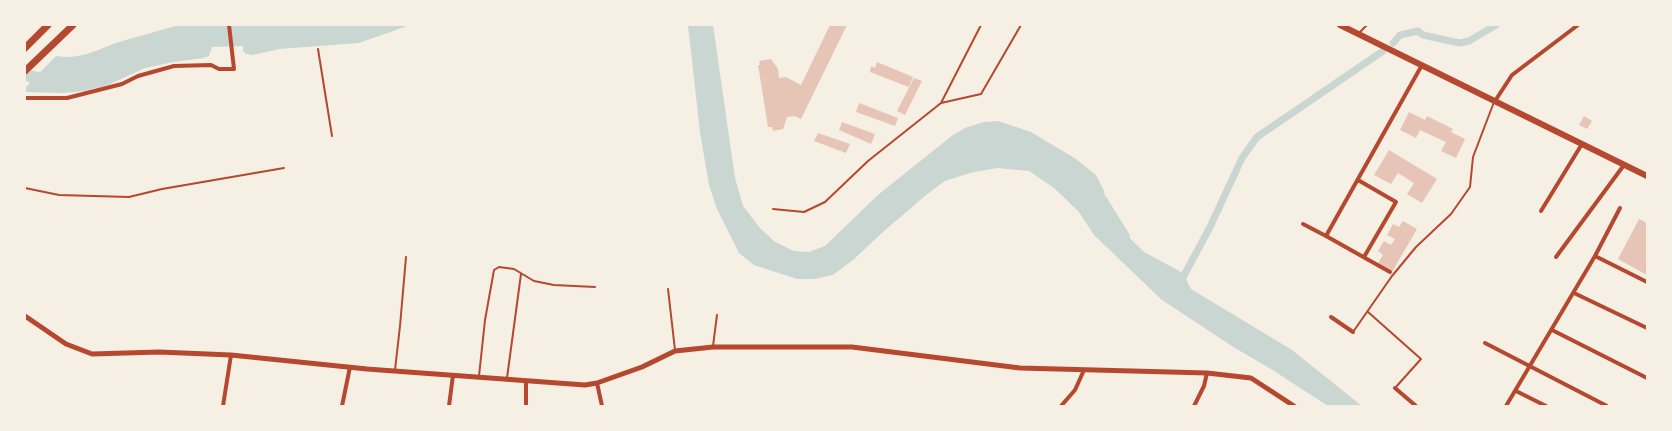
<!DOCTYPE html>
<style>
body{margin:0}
#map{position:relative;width:1672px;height:431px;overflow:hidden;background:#f6efe4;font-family:"Asap Condensed",sans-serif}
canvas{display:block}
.frame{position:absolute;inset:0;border:26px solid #f6efe4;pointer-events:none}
</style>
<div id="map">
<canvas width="1672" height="431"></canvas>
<div class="frame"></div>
</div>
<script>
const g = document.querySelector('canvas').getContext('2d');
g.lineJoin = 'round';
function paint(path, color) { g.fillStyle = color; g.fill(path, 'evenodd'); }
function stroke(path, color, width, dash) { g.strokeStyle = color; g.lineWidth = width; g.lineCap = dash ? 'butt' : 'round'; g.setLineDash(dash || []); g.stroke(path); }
paint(new Path2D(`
 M179 25H410L359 43 279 49 253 55 246 54 243 51V46L212 47 209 56 203 58 173 62 145 68 108 85 83 91 63 93 25 92V88L56 56C81 60 96 50 119 42 139 36 159 31 179 25Z
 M688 25H713L735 178 743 206 760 228 775 242 794 251 809 252 825 246 879 194 953 135 965 128 984 122 998 121 1031 132 1076 159 1096 175 1104 191 1106 203 1111 220 1144 252 1183 273 1191 289 1292 350 1362 406H1328L1271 369 1235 348 1162 300 1094 235 1079 212 1054 188 1029 171 997 168 970 173 945 181 926 195 884 231 853 260 833 275 814 279H797L754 265 739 253 717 209 709 185 700 132Z`), '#c9d6d2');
stroke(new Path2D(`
 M1393 43 1400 35 1418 31 1423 35 1459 43 1469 41 1496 25
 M1180 283 1210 227 1242 158 1257 137 1383 51`), '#c9d6d2', 7);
stroke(new Path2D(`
 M25 75 38 78H51
 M1101 200 1124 237`), '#c9d6d2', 12);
paint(new Path2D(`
 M830 25H847L801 119 795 116 787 117 783 129 773 131 772 127H768L758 65H760L759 61 771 59 778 69 779 78 786 77 801 85Z
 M877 62 913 77 909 87 870 72 871 66 875 68Z
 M914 78 922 81 905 115 897 111Z
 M859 103 898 118 895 126 856 112Z
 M1409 112 1425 120 1427 116 1453 129 1451 132 1465 139 1456 158 1441 151 1446 142 1420 130 1416 138 1400 130Z
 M1584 116 1592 121 1587 129 1579 125Z
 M842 122 875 134 871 144 839 130Z
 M818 133 850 144 846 153 814 141Z
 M1389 150 1437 179 1422 203 1407 194 1414 183 1398 173 1391 184 1374 175Z
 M1639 219 1647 223V275L1618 259Z
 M1403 221 1417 229 1392 272 1378 263 1383 255 1378 251 1384 241 1391 245 1395 239 1387 235 1393 224 1399 227Z`), '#e6c5b7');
stroke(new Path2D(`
 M1359 33 1367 25
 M318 49 332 136
 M941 103 981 25
 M25 188 59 195 129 197 162 189 284 168
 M773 209 804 212 825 202 868 161 941 103 981 94 1021 25
 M668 289 675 350
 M1368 312 1421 359 1395 388
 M1353 332 1392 276 1416 247 1451 214 1470 187 1473 157 1494 102
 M713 346 717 315
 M395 370 400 326 406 257
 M479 376 485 320 494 270 499 267 514 269 534 281 554 285 595 287
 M507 378 521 274`), '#b5482f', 2);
stroke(new Path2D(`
 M25 98H67L122 84 138 76 174 66 211 65 219 69H234L229 25
 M1495 101 1512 75 1578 25
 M1358 180 1396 202 1364 257
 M1541 211 1582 144
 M1303 224 1326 236
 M1595 256 1647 282
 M1556 257 1624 165
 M1390 272 1326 236 1422 65
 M1574 293 1647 328
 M1331 317 1353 332
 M1552 330 1647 378
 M1485 343 1607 406
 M597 383 602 406
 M1395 388 1416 406
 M1516 391 1546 406
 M223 406 231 355
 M342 406 350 367
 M449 406 453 375
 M526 406V382
 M1061 406 1075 390 1084 370
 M1194 406 1204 386 1207 373
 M1506 406 1595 256 1620 208`), '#b5482f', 4);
stroke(new Path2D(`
 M25 316 66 344 92 354 159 352 231 355 367 369 585 385 597 383 642 367 675 351 713 347H852L1020 368 1207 373 1251 378 1294 406`), '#b5482f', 5);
stroke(new Path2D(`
 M1340 25 1647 176`), '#b5482f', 6);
stroke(new Path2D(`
 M25 48 48 25
 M25 71 73 25`), '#b5482f', 7);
</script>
